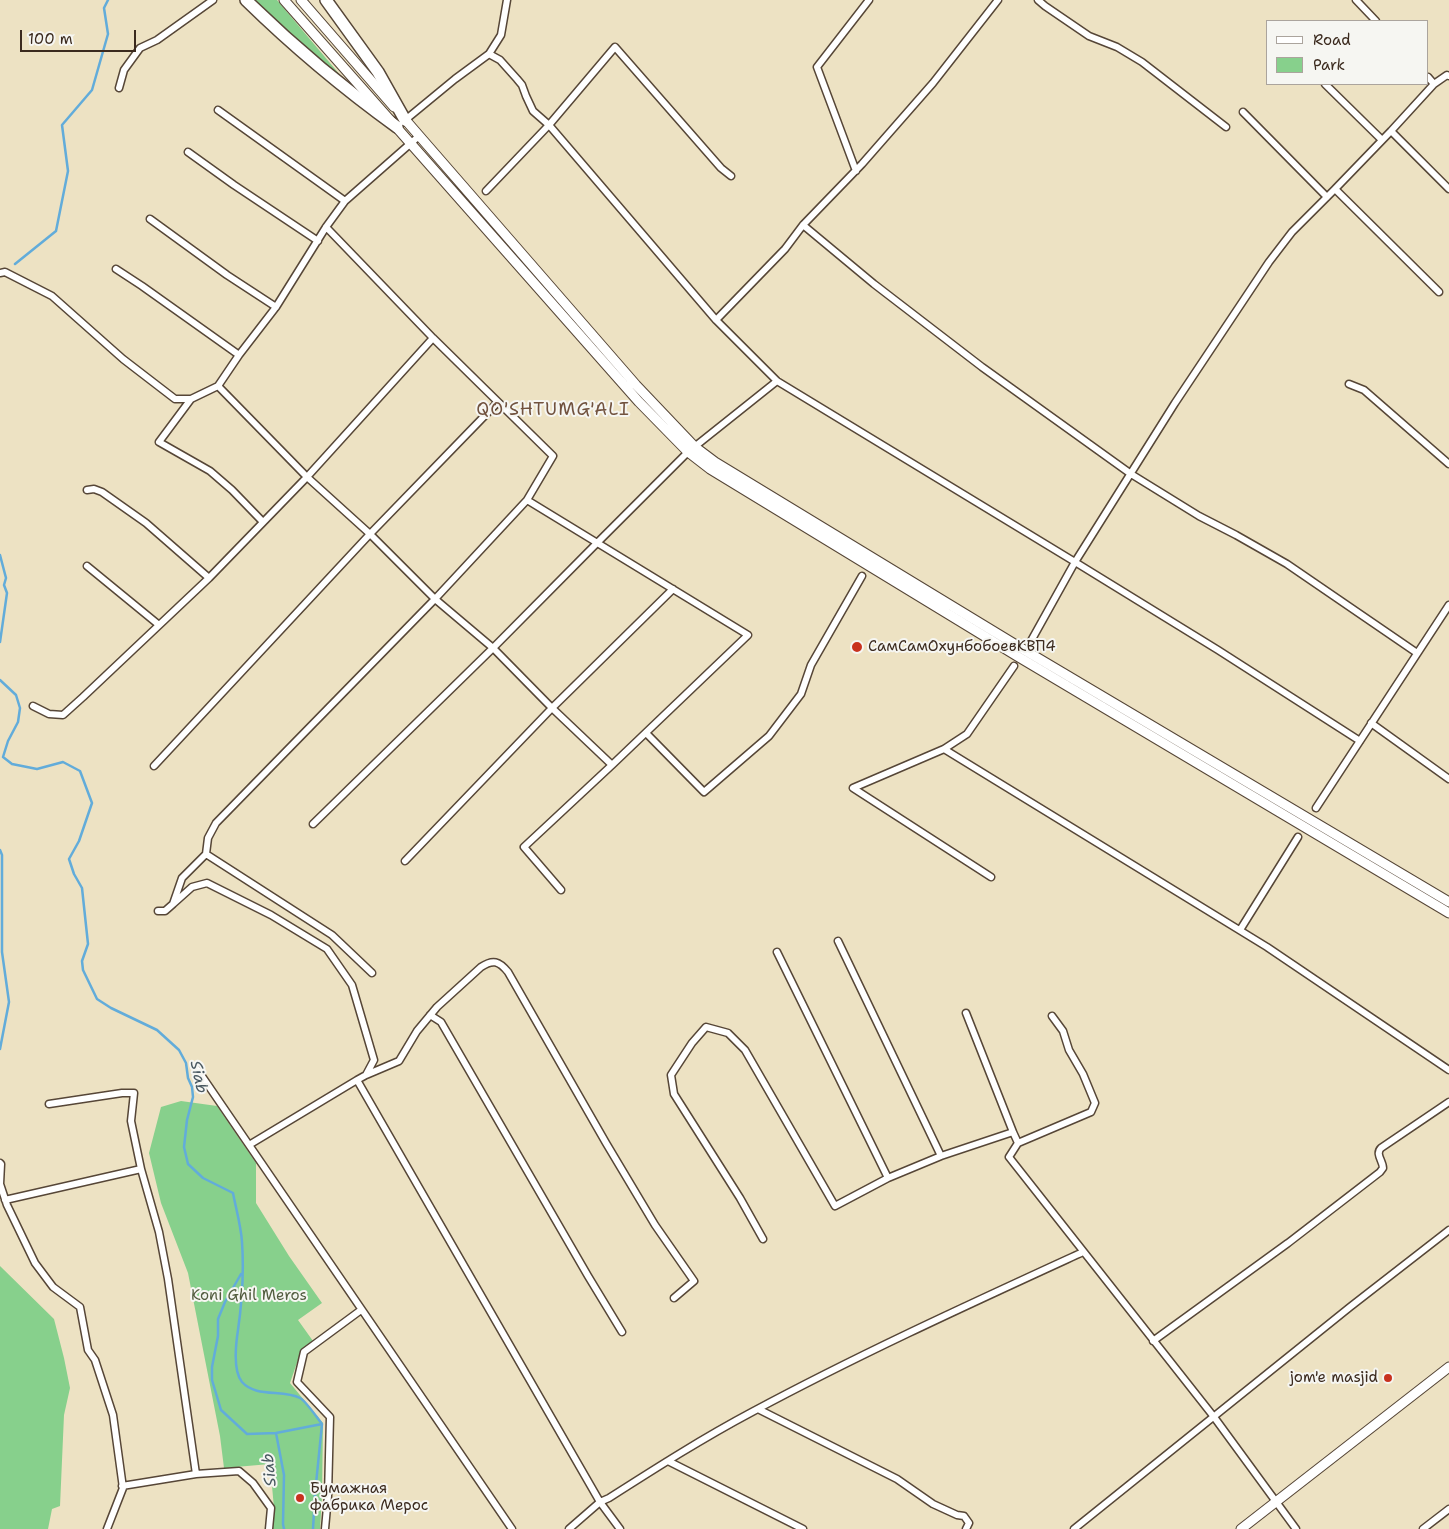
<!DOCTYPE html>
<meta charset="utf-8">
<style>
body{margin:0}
#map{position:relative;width:1449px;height:1529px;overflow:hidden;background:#ede2c3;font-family:"Shantell Sans",sans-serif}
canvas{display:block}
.legend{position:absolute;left:1266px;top:20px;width:162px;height:65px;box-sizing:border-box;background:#f6f6f2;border:1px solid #aba49d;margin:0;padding:6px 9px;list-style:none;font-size:15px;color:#3b2a1e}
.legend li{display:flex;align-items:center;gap:10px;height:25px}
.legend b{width:25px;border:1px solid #aba49d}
.scale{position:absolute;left:20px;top:30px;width:116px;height:22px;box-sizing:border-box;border:2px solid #3b2a1e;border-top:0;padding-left:6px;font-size:15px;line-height:18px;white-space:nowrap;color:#3b2a1e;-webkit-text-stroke:4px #f6f6f2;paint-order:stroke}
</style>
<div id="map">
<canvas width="1449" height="1529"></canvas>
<ul class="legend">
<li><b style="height:6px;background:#fff"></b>Road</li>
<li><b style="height:14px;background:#87d08c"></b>Park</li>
</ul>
<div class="scale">100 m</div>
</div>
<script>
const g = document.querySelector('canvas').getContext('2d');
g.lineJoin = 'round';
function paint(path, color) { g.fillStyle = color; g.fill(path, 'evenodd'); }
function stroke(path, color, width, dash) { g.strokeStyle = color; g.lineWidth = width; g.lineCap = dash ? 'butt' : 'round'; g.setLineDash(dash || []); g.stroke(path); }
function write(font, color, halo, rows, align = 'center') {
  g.font = font + ' "Shantell Sans",sans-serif'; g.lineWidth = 4; g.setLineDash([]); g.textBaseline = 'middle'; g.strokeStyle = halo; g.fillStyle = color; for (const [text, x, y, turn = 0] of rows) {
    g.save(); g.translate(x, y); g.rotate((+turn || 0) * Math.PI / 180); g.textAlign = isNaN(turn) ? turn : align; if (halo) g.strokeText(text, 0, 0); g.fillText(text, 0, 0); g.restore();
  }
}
paint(new Path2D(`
 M254 0H277L356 94Z
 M181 1101 217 1106 256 1163V1203L289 1256 322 1303 298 1320 313 1341 301 1351 290 1383 323 1423 322 1496 320 1529H272L274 1508 270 1464 224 1468 220 1436 188 1273 161 1203 149 1153 161 1107Z
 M0 1266 54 1319 64 1358 70 1388 64 1415 60 1506 52 1509 48 1529H0Z`), '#87d08c');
stroke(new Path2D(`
 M15 264 56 231 68 171 62 125 92 90 108 34 104 8 108 0
 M0 555 6 578 4 585 7 593 0 642
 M0 680 16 695 20 708 18 722 8 741 3 757 12 764 37 769 63 762 80 771 92 803 79 841 69 859 74 874 82 888 88 944 82 961 83 970 97 999 111 1008 157 1030 179 1050 186 1063 188 1078 192 1087 193 1097 187 1120 184 1147 188 1164 203 1178 233 1193C236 1209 241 1226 242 1242 244 1271 242 1302 238 1330 236 1343 233 1371 242 1382 256 1398 283 1389 300 1398 306 1401 317 1418 322 1424L276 1433 284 1475 283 1524 284 1529
 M0 850 2 855V952L9 1002 0 1049
 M241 1274 225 1302 218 1319V1336L212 1367V1380L221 1410 247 1434 276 1433
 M313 1529 315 1494 322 1424`), '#62acda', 2.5);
const street = new Path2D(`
 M1038 0 1045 6 1089 36 1117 47 1142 62 1226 127
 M1356 0 1376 21
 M1428 77 1434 84
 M1325 84 1382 140
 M119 88 124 70 140 48 157 40 213 0
 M218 110 345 201
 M1243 112 1327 197
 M404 121 455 79 489 54 501 35 507 0
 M1391 131 1449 189
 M188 152 234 185 318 241
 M856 171 817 67 869 0
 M731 176 721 168 615 47 549 125 716 320 777 381 1075 562 1218 650 1360 741
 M1335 189 1391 131 1434 84 1447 75 1449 76
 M486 191 549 125 533 111 526 96 522 85 517 79 500 60 489 54
 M150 219 227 275 276 307
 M803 225 874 284 982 367 1131 474 1199 516 1236 535 1287 564 1417 653
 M326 227 433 338 553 456 527 500
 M116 269 142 286 239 355
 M0 273 5 272 52 296 123 359 175 399H191L218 386 239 355 276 307 326 227 345 201 419 136
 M716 320 785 249 803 225 862 164 933 83 998 0
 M1349 384 1364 390 1449 464
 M218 386 307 477 370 534 435 599 493 648 552 708 612 765
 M191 399 159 442 210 471 232 490 263 522
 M87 490 94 489 102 492 146 523 209 578
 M87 566 159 625
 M1031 641 1075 562 1175 403 1269 262 1292 232 1335 189 1439 292
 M33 706 49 714 63 715 83 697 209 578 307 477 433 338
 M1371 723 1449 779
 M646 733 704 792 769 736 801 694 811 665 862 576
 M944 749 1267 947 1449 1070
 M154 766 370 534 498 402
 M1316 808 1449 605
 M313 824 493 648 597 543 688 452 777 381
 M206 854 332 935 372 973
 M405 861 552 708 673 589
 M991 877 853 788 944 749 967 734 1014 666
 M561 890 524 847 612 765 748 635 527 500 435 599 216 823 208 838 206 854 182 878 173 904 192 887 207 883 271 915 327 949 352 985 374 1060 366 1075 357 1080 600 1502 620 1529
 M158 911H165L173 904
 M1240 930 1298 837
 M838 941 941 1156 888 1178
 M430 1015 441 1022 588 1276 622 1332
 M197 1069 512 1529
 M366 1075 399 1061 417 1031 437 1007 481 967C493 959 499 961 508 972L606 1143 655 1225 694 1281 674 1298
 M49 1104 122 1093H134L131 1121 141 1169
 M1013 1132 1018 1143 1091 1112 1095 1103 1083 1074 1069 1050 1063 1031 1052 1016
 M1018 1143 1009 1157 1214 1417 1296 1529
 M249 1145 357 1080
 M941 1156 1013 1132 966 1013
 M0 1163 1 1164 0 1184 7 1205 35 1263 53 1287 80 1307 88 1350 95 1360 113 1415 123 1488 107 1529
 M5 1200 141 1169 159 1232 168 1279 196 1474
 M763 1239 740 1198 674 1094 671 1075 692 1043 706 1027 728 1033 745 1050 835 1206 888 1178 777 952
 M1153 1341 1288 1243 1380 1172 1383 1168C1383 1161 1375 1154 1381 1148L1449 1102
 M758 1409 897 1479 933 1504 957 1515 964 1516 969 1523 966 1529
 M668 1461 803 1529
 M122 1486 196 1474 239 1471 253 1483 271 1508 269 1529
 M325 1529 328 1496 330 1417 297 1382 304 1352 361 1310
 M569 1529 600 1502 609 1498C656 1468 703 1438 752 1412 860 1354 972 1303 1083 1252
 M1074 1529 1350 1307 1449 1230
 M1423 1529 1449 1509`);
const secondary = new Path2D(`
 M284 0 639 402 688 452 710 469 1017 656 1449 913
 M301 0 394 107
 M402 116 636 385 695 447 715 462 1026 651 1449 902
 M1241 1529 1449 1367`);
const highway = new Path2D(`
 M246 0C293 46 343 88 397 127
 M326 0 378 72 405 120`);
stroke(street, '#564637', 9);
stroke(secondary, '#564637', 11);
stroke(highway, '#564637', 14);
stroke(street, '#fff', 6);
stroke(secondary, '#fff', 9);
stroke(highway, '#fff', 11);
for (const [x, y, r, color] of [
 [857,647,6,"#c8321e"],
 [1388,1378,5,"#c8321e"],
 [300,1498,5,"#c8321e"]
]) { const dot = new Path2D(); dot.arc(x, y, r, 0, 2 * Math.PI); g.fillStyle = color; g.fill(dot); stroke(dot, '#f6f6f2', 2); }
write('15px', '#3b2a1e', '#f6f6f2', [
 ["СамСамОхунбобоевКВП4",868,647],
 ["jom'e masjid",1378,1378,"right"],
 ["Бумажная",310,1489],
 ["фабрика Мерос",310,1506]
], 'left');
write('15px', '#525c3f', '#f6f6f2', [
 ["Koni Ghil Meros",249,1296]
]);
write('italic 16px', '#495860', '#f6f6f2', [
 ["Siab",198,1077,78],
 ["Siab",270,1470,-96]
]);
g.letterSpacing = '1px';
write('18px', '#71523e', '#f6f6f2', [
 ["QO'SHTUMG'ALI",553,410]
]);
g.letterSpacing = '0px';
</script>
